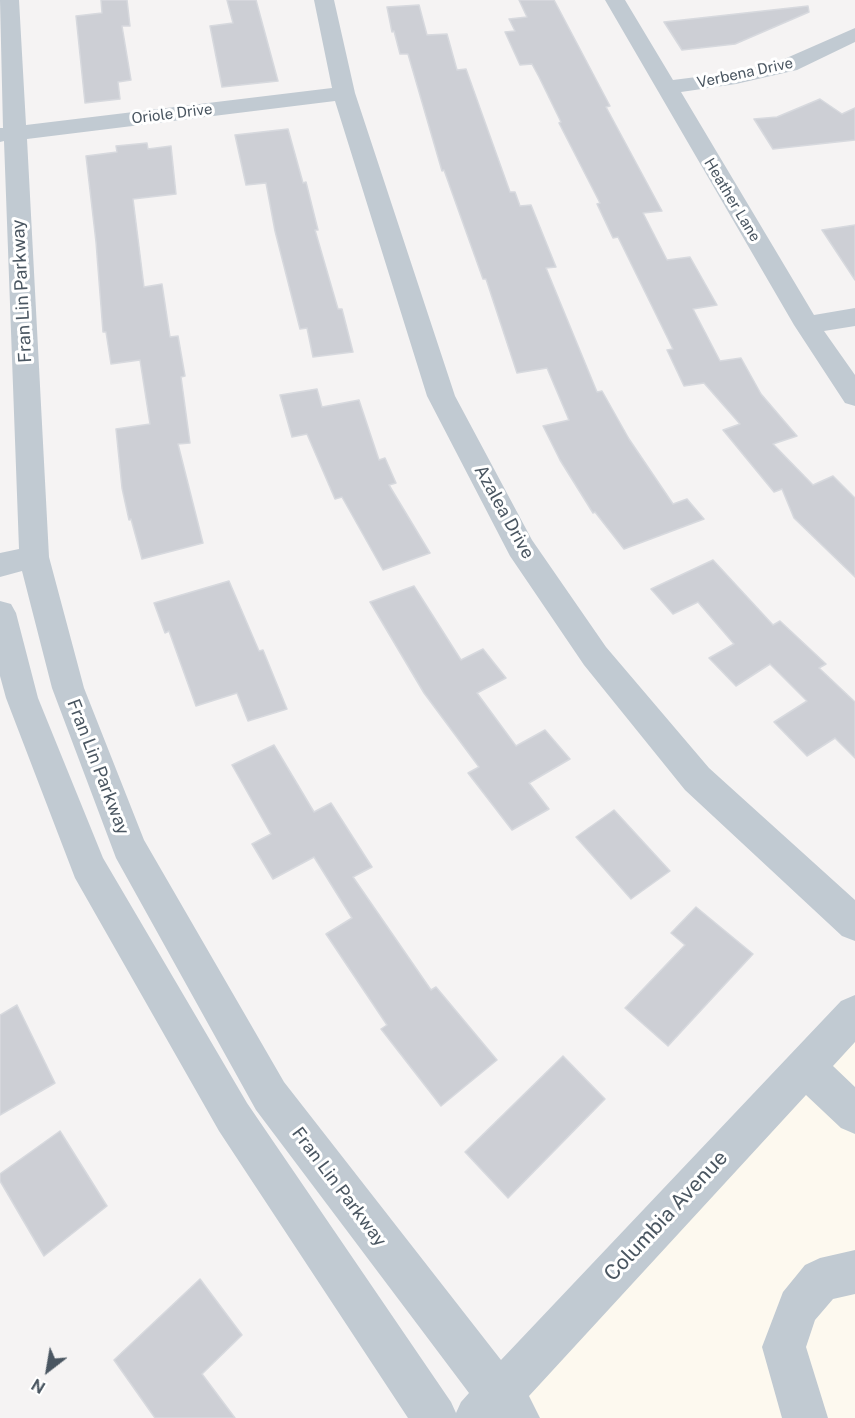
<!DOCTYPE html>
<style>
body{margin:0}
#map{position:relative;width:855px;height:1418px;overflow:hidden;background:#f5f3f3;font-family:"Public Sans",sans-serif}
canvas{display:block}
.north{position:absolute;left:18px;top:1340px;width:60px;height:60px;-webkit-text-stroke:4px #fff;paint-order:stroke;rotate:211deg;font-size:16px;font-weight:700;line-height:24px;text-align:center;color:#4a5661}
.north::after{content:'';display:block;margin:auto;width:21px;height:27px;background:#4a5661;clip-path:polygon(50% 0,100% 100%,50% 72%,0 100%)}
</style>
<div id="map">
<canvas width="855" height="1418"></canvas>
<div class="north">N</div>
</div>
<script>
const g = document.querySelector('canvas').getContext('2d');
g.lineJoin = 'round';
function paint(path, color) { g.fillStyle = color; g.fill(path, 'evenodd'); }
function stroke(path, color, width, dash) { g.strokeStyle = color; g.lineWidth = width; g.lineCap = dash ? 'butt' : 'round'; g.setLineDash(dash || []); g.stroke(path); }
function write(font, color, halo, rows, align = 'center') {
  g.font = font + ' "Public Sans",sans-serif'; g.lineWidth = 6; g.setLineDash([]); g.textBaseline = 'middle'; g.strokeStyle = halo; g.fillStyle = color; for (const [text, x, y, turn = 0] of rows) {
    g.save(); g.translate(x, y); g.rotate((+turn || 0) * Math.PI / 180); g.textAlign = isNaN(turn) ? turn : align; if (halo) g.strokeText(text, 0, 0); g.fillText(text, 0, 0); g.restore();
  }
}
paint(new Path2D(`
 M855 1015V1418H476Z`), '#fdf9ef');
const building = new Path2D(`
 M101 0H127L130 26H122L131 80 118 82 120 99 85 103 76 16 102 13Z
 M227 0H256L278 81 222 87 210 26 233 23Z
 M519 0H554L610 106 606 107 662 211 643 213 667 260 690 257 717 305 693 309 720 361 741 358 761 394 797 436 773 444 813 485 833 476 855 498V577L794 518 782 489 774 492 723 430 740 424 704 383 684 386 667 350 673 349 618 237 613 238 597 204 600 203 559 123 561 122 539 77 532 64 520 65 505 32 515 31 509 19 527 17Z
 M419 5 427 35 447 34 457 70 466 69 510 192H515L520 206 531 205 556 267 546 268 597 392 602 391 629 439 673 504 687 499 704 519 624 549 595 512 593 513 560 460 543 426 569 420 547 368 517 373 486 279H483L444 170 442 171 408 54H400L394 31 392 32 387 7Z
 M808 6 809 12 735 44 682 50 664 22Z
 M820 99 842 114 855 108V140L773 149 754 119 777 117Z
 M288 129 303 183 306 182 318 230H315L338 309H342L353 352 313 357 307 328 300 329 275 231 266 183 246 185 235 135Z
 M147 143 148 149 171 146 176 194 133 199 144 287 162 284 170 337 178 336 185 376 181 377 190 443 178 444 203 543 142 559 131 519 129 520 122 488 116 429 150 424 140 360 111 364 106 332H103L96 242 86 156 117 152 116 146Z
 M855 225V280L822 230Z
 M317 389 322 407 359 400 379 460 385 458 396 483 389 485 430 553 383 570 342 497 335 499 307 434 292 437 280 395Z
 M713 560 773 625 780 621 826 664 819 668 855 702V758L835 738 807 756 774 722 807 701 770 664 736 686 709 658 734 644 698 602 673 614 651 589Z
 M229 581 259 651 263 650 287 709 248 721 237 693 196 706 169 631 165 633 154 603Z
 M414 586 461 660 483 649 506 678 477 693 516 746 545 730 570 759 529 783 549 809 512 830 468 773 479 767 424 693 370 602Z
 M274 745 314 812 331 803 372 867 353 877 431 990 436 987 497 1060 441 1106 381 1029 387 1025 326 934 352 918 314 857 273 879 252 844 271 834 232 765Z
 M614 810 670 871 631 899 576 837Z
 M696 907 753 954 668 1046 625 1008 685 945 671 933Z
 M17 1005 55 1083 0 1115V1015Z
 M563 1056 605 1099 508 1198 465 1152Z
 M60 1131 107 1206 44 1256 0 1181V1174Z
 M200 1279 242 1335 202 1374 235 1418H155L114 1360Z`);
paint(building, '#cdcfd5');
stroke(building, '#d7d9de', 1.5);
paint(new Path2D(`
 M0 0H19L26 125 332 88 314 0H334L355 93 455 396 532 540 606 647 709 768 855 900V941L842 936 685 790 584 665 510 556 427 396 335 101 27 139 49 557 84 688 144 840 284 1082 501 1360 841 1001 855 995V1042L833 1066 855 1087V1134L841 1128 806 1095 529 1396 540 1418H408L219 1131 75 878 6 698 0 676V601L11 604 16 613 38 698 103 858 247 1103 451 1402 456 1413 461 1402 469 1393 256 1110 116 858 52 688 22 571 0 577V553L19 549 4 141 0 142V128H3Z
 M605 0H625L673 80 736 72 782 60 855 28V42L797 70 736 84 681 92 814 315 855 308V326L824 331 855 375V406L845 403 794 325Z
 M855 1250V1294L833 1299 815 1320 806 1347 828 1418H782L762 1347 783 1292 805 1265 820 1258Z`), '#c1cad2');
write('15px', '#4a5661', '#fff', [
 ["Verbena Drive",745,73,-12],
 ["Oriole Drive",172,114,-7],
 ["Heather Lane",732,200,59]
]);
write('18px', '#4a5661', '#fff', [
 ["Fran Lin Parkway",22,291,-93],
 ["Azalea Drive",504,512,61],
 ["Fran Lin Parkway",98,767,69],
 ["Fran Lin Parkway",339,1187,53]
]);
write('21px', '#4a5661', '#fff', [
 ["Columbia Avenue",666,1216,-47]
]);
</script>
